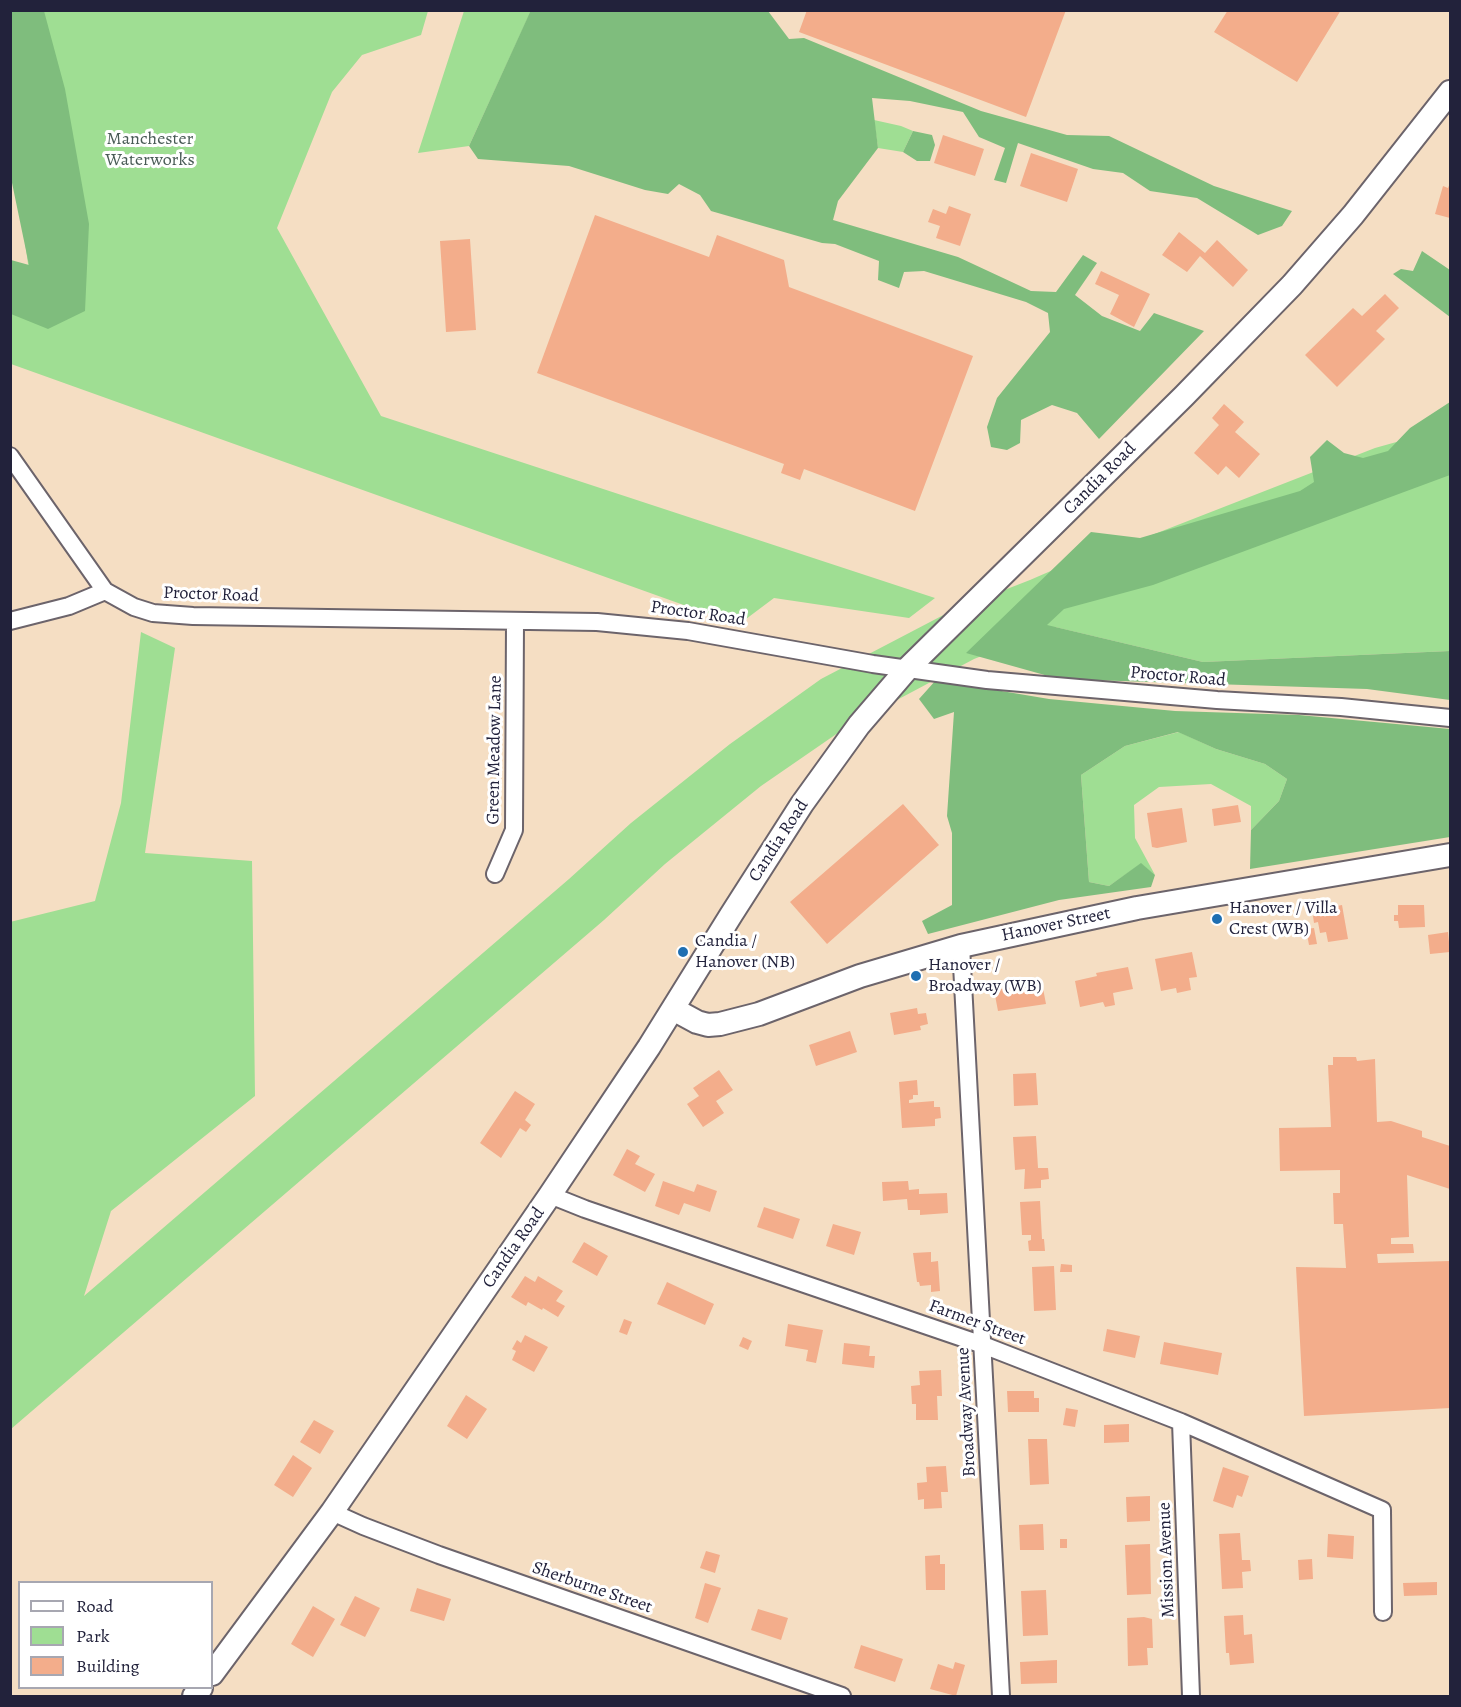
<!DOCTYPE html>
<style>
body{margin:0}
#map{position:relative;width:1461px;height:1707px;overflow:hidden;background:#f5dec3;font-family:Alegreya,serif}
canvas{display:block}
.frame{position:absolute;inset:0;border:12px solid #22223b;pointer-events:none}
.legend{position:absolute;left:18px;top:1581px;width:195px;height:108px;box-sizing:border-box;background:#fff;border:2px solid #a7a7b1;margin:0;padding:8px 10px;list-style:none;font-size:18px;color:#22223b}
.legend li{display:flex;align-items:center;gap:12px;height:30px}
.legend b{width:30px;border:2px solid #a7a7b1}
</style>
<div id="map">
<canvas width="1461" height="1707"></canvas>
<div class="frame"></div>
<ul class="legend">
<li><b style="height:8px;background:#fff"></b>Road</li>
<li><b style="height:16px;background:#9fde93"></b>Park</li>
<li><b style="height:16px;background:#f3ad8b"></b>Building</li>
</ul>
</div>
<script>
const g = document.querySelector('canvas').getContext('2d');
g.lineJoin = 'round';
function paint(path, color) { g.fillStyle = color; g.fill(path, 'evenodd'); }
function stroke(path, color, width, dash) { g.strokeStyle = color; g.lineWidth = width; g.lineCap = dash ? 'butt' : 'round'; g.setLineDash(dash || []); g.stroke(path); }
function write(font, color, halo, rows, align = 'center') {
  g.font = font + ' Alegreya,serif'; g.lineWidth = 6; g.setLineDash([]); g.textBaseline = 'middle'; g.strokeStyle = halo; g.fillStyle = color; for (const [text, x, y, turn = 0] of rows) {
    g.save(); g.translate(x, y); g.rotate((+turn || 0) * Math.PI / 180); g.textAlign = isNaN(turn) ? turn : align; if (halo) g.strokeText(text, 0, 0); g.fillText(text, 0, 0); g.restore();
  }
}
paint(new Path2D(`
 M11 11H428L421 35 362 55 332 92 277 228 381 416 935 598 909 618 774 598 746 619 706 613 11 364 10 285 32 292 22 221Z
 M464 11H531L469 146 418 153Z
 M874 120 901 126 913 131 903 152 878 148Z
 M1450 427V651L1203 662 1055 627 974 659 848 726 761 786 665 864 604 920 11 1429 10 922 95 901 121 803 141 632 175 648 145 853 252 861 255 1096 111 1211 84 1296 569 879 631 823 730 744 821 679 953 610 1030 580 1115 543 1134 542 1375 448Z
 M1179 732 1216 749 1265 764 1287 779 1279 801 1251 830V806L1211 784 1159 787 1134 805 1135 838 1155 875 1141 864 1109 886 1089 882 1081 775 1125 746Z`), '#9fde93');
paint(new Path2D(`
 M11 10 44 11 65 89 89 224 85 311 48 329 11 314V260L29 265 11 178Z
 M531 10 768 11 789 39 804 38 981 111 1067 135 1109 136 1214 186 1292 211 1282 226 1258 235 1197 198 1150 191 1123 173 1093 169 1018 143 1006 183 994 180 1005 148 979 137 963 112 910 101 872 98 878 148 838 201 833 220 958 257 1031 291 1056 292 1083 255 1097 263 1075 295 1102 316 1140 331 1154 313 1204 331 1099 439 1077 413 1052 405 1021 420 1020 443 1007 450 991 447 987 427 997 398 1050 332 1048 313 1026 302 924 271 904 272 899 288 878 280 879 261 835 244 822 243 711 211 700 195 679 184 668 194 645 190 569 166 478 159 469 146Z
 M913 131 932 135 935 145 930 161H917L903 152Z
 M1422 251 1450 270V317L1393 274 1401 269 1413 271Z
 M1450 402V475L1153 585 1064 609 1047 625 1203 662 1450 651V700L1367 689 1059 679 966 653 1091 532 1140 538 1300 491 1314 482 1310 457 1327 440 1344 453 1363 458 1388 451 1410 428Z
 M936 680 1049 699 1175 711 1299 715 1450 729V837L1250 869 1251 830 1279 801 1287 779 1265 764 1216 749 1178 732 1125 746 1081 775 1089 882 1109 886 1141 863 1155 875 1151 887 1059 900 928 934 922 921 952 905V833L947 816 954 712 934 719 919 699Z`), '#7fbd7d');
paint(new Path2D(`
 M807 10H1066L1026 117 799 32Z
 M1228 10H1341L1297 82 1214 32Z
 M943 135 984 149 975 176 934 163Z
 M1031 153 1078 169 1067 202 1020 186Z
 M1450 183V218L1435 214 1443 186 1448 188Z
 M949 206 971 214 960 246 936 238 940 226 928 222 933 209 946 214Z
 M595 215 709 257 717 235 784 260 789 287 973 356 915 511 804 469 800 480 781 473 784 464 537 373Z
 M1179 232 1205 253 1217 240 1248 270 1233 287 1200 256 1187 272 1162 255Z
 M470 239 476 330 446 332 440 241Z
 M1101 271 1150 294 1134 327 1110 314 1119 295 1095 284Z
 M1385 294 1399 308 1376 331 1385 339 1337 387 1305 355 1353 308 1362 316Z
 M1224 404 1244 422 1235 432 1260 454 1239 478 1226 466 1218 475 1194 453 1219 425 1212 418Z
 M903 804 939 845 827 944 790 902Z
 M1238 805 1241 822 1214 826 1212 809Z
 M1182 808 1187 842 1157 848 1152 847 1147 813Z
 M1342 905 1348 939 1328 942 1326 932 1320 933 1318 922 1314 923 1313 916 1317 915 1316 910Z
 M1398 905H1424L1425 927 1399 928 1398 921H1394V915H1398Z
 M1314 928 1317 944 1309 945 1306 929Z
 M1448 932 1450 952 1430 954 1428 935Z
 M1192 952 1197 977 1189 978 1191 990 1177 993 1176 988 1161 991 1155 959Z
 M1128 967 1133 989 1113 993 1115 1005 1105 1007 1103 1002 1080 1007 1075 981 1097 976 1096 973Z
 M1042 983 1046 1004 998 1011 994 990Z
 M917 1008 918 1014 926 1013 928 1024 920 1026 921 1030 894 1035 890 1013Z
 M850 1031 857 1052 816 1066 809 1045Z
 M1333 1057H1356L1357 1061 1375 1059 1377 1122 1391 1121 1422 1131V1137L1450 1146V1189L1407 1175 1409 1237 1391 1238V1244H1413L1414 1253 1377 1254 1378 1263 1450 1261V1408L1304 1416 1296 1267 1346 1268 1343 1224H1334L1333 1193H1340V1170L1280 1171 1279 1128 1331 1127 1328 1065H1333Z
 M719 1070 733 1090 716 1101 724 1113 703 1127 687 1104 699 1096 693 1088Z
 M1036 1073 1038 1105 1014 1106 1013 1074Z
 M917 1080 918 1095H913V1099L909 1100V1103L934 1101V1107H940L941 1118 935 1119V1126L902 1128 899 1082Z
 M515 1091 535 1104 525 1120 531 1125 526 1132 520 1128 501 1158 480 1143Z
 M1036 1136 1038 1168H1048L1049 1179 1041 1180V1188L1024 1189 1025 1169 1015 1170 1013 1137Z
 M627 1149 640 1156 635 1164 655 1174 645 1192 613 1175Z
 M663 1181 694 1192 697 1184 717 1191 710 1212 684 1203 679 1215 655 1206Z
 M908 1181 909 1190 919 1189V1194L947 1193 948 1213 920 1215V1210H908L907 1199 883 1201 882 1182Z
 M1040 1201 1042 1239H1044L1045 1251H1029L1028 1241 1031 1240V1235H1022L1020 1202Z
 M764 1207 800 1219 793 1239 757 1227Z
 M833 1224 861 1232 854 1255 826 1246Z
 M584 1242 608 1256 597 1276 572 1262Z
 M931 1252V1262L938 1261 940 1291 931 1292V1285L920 1286 919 1282H917L913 1253Z
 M1061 1264 1072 1265V1272H1060Z
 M1054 1266 1056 1310 1034 1311 1032 1267Z
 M525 1276 535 1282 538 1276 563 1291 556 1301 565 1306 558 1317 543 1308 542 1310 528 1302 526 1306 511 1297Z
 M667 1282 714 1304 705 1325 657 1304Z
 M624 1319 632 1322 627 1335 619 1332Z
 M788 1324 823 1330 816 1363 806 1361 808 1350 785 1346Z
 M1107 1329 1140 1336 1135 1358 1103 1351Z
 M525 1335 548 1347 534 1372 512 1360 516 1351 512 1349 517 1340 521 1343Z
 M743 1337 752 1341 748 1350 739 1346Z
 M1164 1342 1222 1353 1218 1375 1160 1364Z
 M844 1343 870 1346 869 1356H875L874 1368 842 1364Z
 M941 1370 942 1396H937L938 1420H916V1404H912L911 1386 920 1385 919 1371Z
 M1007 1391H1034V1398H1039V1412H1008Z
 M466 1395 487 1409 467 1439 447 1426Z
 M1066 1408 1078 1410 1075 1427 1063 1425Z
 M314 1420 334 1431 320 1454 300 1442Z
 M1129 1424V1442L1104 1443V1425Z
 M1028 1439H1047L1049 1484 1030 1485Z
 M293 1455 312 1468 293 1497 274 1485Z
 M946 1466 948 1492H941L942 1508 924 1509V1499L918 1500 917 1483 927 1482 926 1467Z
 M1223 1467 1249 1476 1242 1497 1237 1495 1233 1508 1213 1501Z
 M1150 1496V1521L1127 1522 1126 1497Z
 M1043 1524 1044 1550H1020L1019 1525Z
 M1240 1533 1242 1560H1250L1251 1571 1242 1572 1243 1588 1222 1589 1219 1534Z
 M1328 1534 1354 1536 1353 1559 1327 1557Z
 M1060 1539H1067V1548H1060Z
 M1150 1544 1151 1594 1127 1595 1125 1545Z
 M706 1551 720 1555 715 1573 700 1568Z
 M940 1555V1564H945V1590H926L925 1556Z
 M1312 1559 1313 1579 1299 1580 1298 1560Z
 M1437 1582V1595L1404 1596 1403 1583Z
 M705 1583 721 1588 708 1623 695 1618Z
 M417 1588 451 1599 444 1621 410 1611Z
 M1046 1590 1048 1635 1023 1636 1021 1591Z
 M355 1596 380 1608 365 1637 340 1625Z
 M313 1606 335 1619 313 1657 291 1644Z
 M758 1609 788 1618 781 1640 751 1630Z
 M1243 1615 1244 1635 1252 1634 1254 1663 1230 1665 1229 1653H1226L1224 1616Z
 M1144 1617 1152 1619 1153 1648H1147L1148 1665 1128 1666 1127 1618Z
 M861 1645 903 1659 895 1682 854 1668Z
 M1057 1660V1683L1021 1684 1020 1662Z
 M955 1662 965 1665 956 1696 930 1689 938 1664 953 1669Z`), '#f3ad8b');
const minor = new Path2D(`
 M10 456 105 591 134 607 153 613 193 616 597 622 688 631 873 664 987 680 1217 700 1341 707 1450 718
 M10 621 69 606 105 591
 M495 874 514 830 515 622
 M961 946 1001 1696
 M550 1195 585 1209 983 1345 1181 1422 1382 1510 1383 1612
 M1181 1422 1191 1696
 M332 1512 363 1526 439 1555 842 1696`);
const secondary = new Path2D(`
 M673 1009 697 1022 708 1025 720 1024 759 1014 860 976 961 946 1137 908 1450 855
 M212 1674 332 1512 550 1195 649 1047 731 915 802 804 859 725 908 668 1184 396 1292 285 1353 215 1450 92
 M194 1696 201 1688`);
stroke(minor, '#6c646b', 20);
stroke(secondary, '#6c646b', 26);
stroke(minor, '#fff', 16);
stroke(secondary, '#fff', 22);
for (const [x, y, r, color] of [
 [1217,919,6,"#1f6fb2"],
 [683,952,6,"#1f6fb2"],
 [916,976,6,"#1f6fb2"]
]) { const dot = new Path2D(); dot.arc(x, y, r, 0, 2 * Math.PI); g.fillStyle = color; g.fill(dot); stroke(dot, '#fff', 2); }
write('18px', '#485a55', '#fff', [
 ["Manchester",150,140],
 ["Waterworks",150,161]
]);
write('18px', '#22223b', '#fff', [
 ["Candia Road",1100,479,-45],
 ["Proctor Road",211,595,2],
 ["Proctor Road",698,614,8],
 ["Proctor Road",1178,677,5],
 ["Green Meadow Lane",495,750,-89],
 ["Candia Road",779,841,-57],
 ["Hanover Street",1056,925,-12],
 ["Candia Road",514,1248,-55],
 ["Farmer Street",977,1323,20],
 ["Broadway Avenue",967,1412,-93],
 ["Mission Avenue",1167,1560,-92],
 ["Sherburne Street",592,1588,19]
]);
write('18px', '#22223b', '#fff', [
 ["Hanover / Villa",1229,909],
 ["Crest (WB)",1229,930],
 ["Candia /",695,942],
 ["Hanover (NB)",695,963],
 ["Hanover /",928,966],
 ["Broadway (WB)",928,987]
], 'left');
</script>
